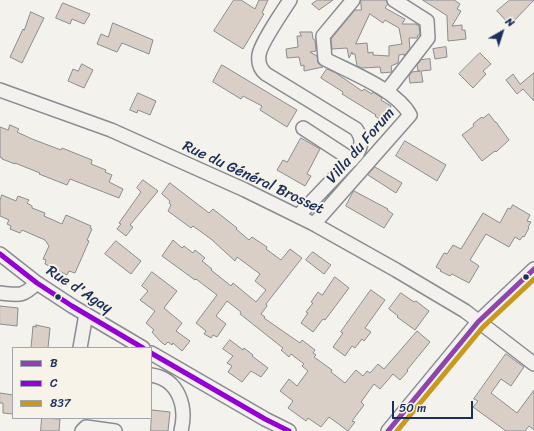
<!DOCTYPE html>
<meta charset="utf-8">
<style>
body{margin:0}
#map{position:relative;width:534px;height:431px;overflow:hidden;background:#f4f2ec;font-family:Sriracha,sans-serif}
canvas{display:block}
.legend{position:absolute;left:12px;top:347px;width:140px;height:72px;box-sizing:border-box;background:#f7f3e8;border:1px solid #9fa5b1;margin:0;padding:5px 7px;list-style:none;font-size:12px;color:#1b2f5e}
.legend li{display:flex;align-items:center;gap:8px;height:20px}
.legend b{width:20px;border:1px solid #9fa5b1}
.north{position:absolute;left:482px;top:12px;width:40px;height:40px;-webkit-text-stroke:3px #f7f3e8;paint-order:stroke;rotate:39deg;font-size:11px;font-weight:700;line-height:16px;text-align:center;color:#1b2f5e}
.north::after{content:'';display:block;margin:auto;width:14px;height:18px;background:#1b2f5e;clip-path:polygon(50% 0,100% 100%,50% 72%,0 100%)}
.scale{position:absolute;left:392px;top:401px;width:81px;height:18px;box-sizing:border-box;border:2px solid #1b2f5e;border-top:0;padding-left:5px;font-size:12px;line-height:14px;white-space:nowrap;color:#1b2f5e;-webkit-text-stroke:3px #f7f3e8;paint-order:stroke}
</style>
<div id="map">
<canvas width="534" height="431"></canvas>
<ul class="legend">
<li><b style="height:5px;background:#8e44ad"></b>B</li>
<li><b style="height:5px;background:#9400d3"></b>C</li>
<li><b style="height:5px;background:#c8991c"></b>837</li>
</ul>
<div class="north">N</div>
<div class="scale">50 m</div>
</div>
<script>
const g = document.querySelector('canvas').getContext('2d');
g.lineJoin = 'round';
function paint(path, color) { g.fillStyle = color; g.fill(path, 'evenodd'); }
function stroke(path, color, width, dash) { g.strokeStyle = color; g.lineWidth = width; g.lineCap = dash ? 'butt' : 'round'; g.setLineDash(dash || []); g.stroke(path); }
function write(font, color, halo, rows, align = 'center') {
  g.font = font + ' Sriracha,sans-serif'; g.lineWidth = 4; g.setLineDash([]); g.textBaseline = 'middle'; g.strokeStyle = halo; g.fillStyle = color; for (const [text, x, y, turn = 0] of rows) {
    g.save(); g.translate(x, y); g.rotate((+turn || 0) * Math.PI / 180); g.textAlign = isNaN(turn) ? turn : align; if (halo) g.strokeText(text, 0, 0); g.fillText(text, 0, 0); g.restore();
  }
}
const building = new Path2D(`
 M234 0H241L255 9 259 0H268L262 13 264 14 243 49 214 31Z
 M318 0H333L319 10 312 4Z
 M361 0H386L388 4 385 8 405 19 402 24H416L419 26 420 35H418L417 38H409L410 49 404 56V54L399 55 398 63 391 66 392 72 381 73 380 67 362 68 357 66 355 54H352V52L349 58 347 48 332 49 331 39 355 10H361ZM370 14 383 23 385 20 399 28 402 44 389 46V56L373 55V52L368 53 367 43 356 44Z
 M423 0H454L460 4 457 9 461 11 452 26 462 25V30H465L466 39 448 41 447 16Z
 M510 0H534L510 25 497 11Z
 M63 3 90 14 84 24 72 19 70 24 56 18Z
 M31 12 44 18 22 63 10 57 23 29 24 30Z
 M113 23 153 40 149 54 122 43 117 52 97 44 101 34 108 37Z
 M300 32H312L313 39 315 40 316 51 310 52 317 56 318 63 323 67 304 71V65L301 66 299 57 287 58 286 49 298 47 297 36H301Z
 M446 47 447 57 435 59 433 49Z
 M480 53 491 64 483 71 486 74 473 88 459 74Z
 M430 59 431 70 421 71 423 82 410 83 409 76 412 72 420 71H418L417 65 421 60Z
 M82 64 93 70 84 88 68 81 73 69 78 71Z
 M222 65 297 110 287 127 260 110 262 106 243 96 241 99 213 82Z
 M327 69 336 73 362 91 364 89 372 94 373 92 382 98 381 100 391 106 382 121 375 116 376 115 342 94 343 92 321 78Z
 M534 73V101L523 89 517 94 506 80 513 74 520 84Z
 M138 93 156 101 150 115 138 110 137 113 130 110Z
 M489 114 495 122H496L509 140 496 152 495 151 482 161 462 135 474 126 473 124 479 119 482 117 483 118Z
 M10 125 19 129 17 132 32 139 61 150 62 148 92 160 91 164 106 170 105 172 112 175 109 182 123 189 119 198 70 179 67 185 39 174 40 173 15 163V164L2 159V158L0 157V127L8 130Z
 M301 138 320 149 307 174 311 176 305 186 277 170 283 160 287 162Z
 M405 141 446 165 437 181 396 156Z
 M375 167 402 183 396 193 368 175Z
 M143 180 158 191 130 225 133 227 126 236 117 229 121 224 119 223 141 192 137 188Z
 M170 183 209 213 213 209 237 228 236 229 249 240 252 237 267 247 266 249 281 260 290 249 302 258 266 304 267 306 261 314 265 317 264 318 300 343 302 340 315 350 313 353 316 355 314 357 332 370 331 372 345 383 356 370 363 376 367 371 370 373 378 364 384 369 417 331 430 342 407 370 408 371 400 380 393 374 380 389 374 384 361 402 364 405 352 421 355 422 348 431 329 417 321 427 308 418 306 421 288 408 293 401 280 391 289 379 297 386 308 371 302 366 304 364 291 354 289 357 281 350 283 348 240 314 241 312 227 301 216 316 226 324 217 337 213 335 211 338 204 334 206 331 196 323 217 295 196 279 195 280 162 256 173 240 182 248 184 246 193 253 195 250 205 258 202 261 212 269 211 270 231 286 233 283 256 302 266 290 255 281 260 274 237 257 235 261 211 239 193 226 191 228 168 211 171 205 169 203 170 201 162 194Z
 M354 191 388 209 387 210 393 214 384 228 346 206Z
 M2 195 16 201 18 196 29 200 27 203 32 206V208L45 213 44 216 62 224 66 215 91 226 90 228 92 229 87 240 89 241 75 273 69 271 67 275 45 264 46 260 43 259 49 246 45 240 22 230 20 233 10 229 11 226 7 224 9 220 0 216V201Z
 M513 205 530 215 527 221 531 222 528 227 529 228 524 237 523 236 520 240 515 237 509 247 486 234 470 260 479 266 469 283 452 274 450 276 440 271 441 270 436 267 444 253 447 254 453 245 461 249 483 213 500 223 508 208 510 209Z
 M116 241 141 261 131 274 105 254Z
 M313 252 331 265 324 274 306 260Z
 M152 272 177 291 164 308 182 323 176 331 190 341 182 351 173 343 172 345 168 342 165 345 160 341 152 332 154 330 146 323 155 311 140 300 148 291 142 286Z
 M335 277 349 288 325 320 323 319 313 332 301 323 308 313 306 312 313 303 311 302 318 292 322 295Z
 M371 290 385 300 365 328 371 332 364 341 362 339 355 348 352 346 345 356 333 347 343 333 341 332Z
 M401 293 414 302 416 301 429 311 415 330 397 317 398 316 389 309Z
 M0 306 18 308 17 326 0 324Z
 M36 325 50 328 48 348H31L33 326 36 327Z
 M230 340 243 350 244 348 253 355 252 356 268 368 261 377 251 371 242 382 228 372 232 366 227 363 233 356 223 349Z
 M506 354 524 367 511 386 501 379 491 393 517 413 534 390V430L529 426 525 431H506L473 407 478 401 474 399Z
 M0 393 13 395V414L3 413V403H0Z
 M152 410 170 412 168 431H151Z
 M42 418 60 419 59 431H41Z`);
paint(building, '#dacfc7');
stroke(building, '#898c92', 1);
const minor = new Path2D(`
 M290 0C283 11 260 44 259 55 258 62 260 69 266 74L356 129C363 139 362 144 357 154L298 216
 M0 90 111 130 245 190 314 224 396 270 465 311 534 364
 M387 91 428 38 427 21 394 0
 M303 128 352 160
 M314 224 410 115C397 90 350 72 325 59L323 36 353 0
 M0 254 37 283 72 306 143 348
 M0 293C20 295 22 297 37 283
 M80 348 86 314
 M151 353 265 419 289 431
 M151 375C179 379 187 407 181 431
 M82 431 86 427 115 431
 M388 431 478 322 534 269`);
stroke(minor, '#898c92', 16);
stroke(minor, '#f2f1ed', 13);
stroke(new Path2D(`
 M388 431 478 322 534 269`), '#8e44ad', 5);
stroke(new Path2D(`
 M0 254 37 283 72 306 143 348
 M151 353 265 419 289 431`), '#9400d3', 5);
stroke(new Path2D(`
 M397 431 483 327 534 279`), '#c8991c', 5);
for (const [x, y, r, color] of [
 [526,277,3.5,"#1b2f5e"],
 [58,297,3.5,"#1b2f5e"]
]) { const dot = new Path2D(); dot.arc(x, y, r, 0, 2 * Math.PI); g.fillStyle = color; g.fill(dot); stroke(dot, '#f7f3e8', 1.5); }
write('15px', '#1b2f5e', '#f7f3e8', [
 ["Villa du Forum",361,146,-49],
 ["Rue du Général Brosset",253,178,25],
 ["Rue d'Agay",79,290,33]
]);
</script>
